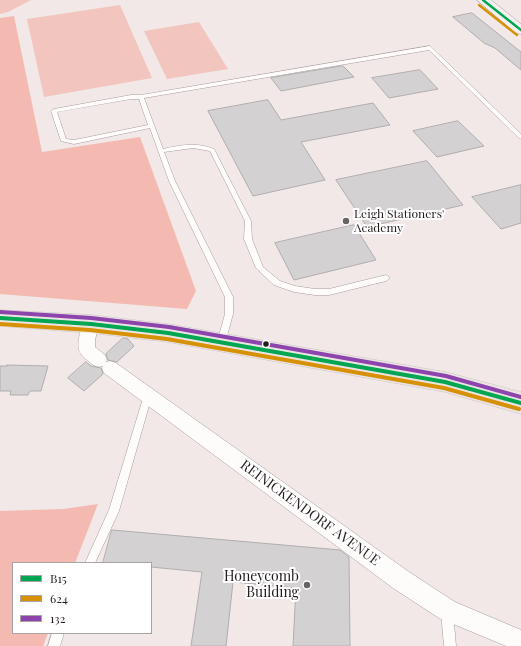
<!DOCTYPE html>
<style>
body{margin:0}
#map{position:relative;width:521px;height:646px;overflow:hidden;background:#f2e8e7;font-family:"Playfair Display",serif}
canvas{display:block}
.legend{position:absolute;left:12px;top:562px;width:140px;height:72px;box-sizing:border-box;background:#fff;border:1px solid #a7a4a4;margin:0;padding:5px 7px;list-style:none;font-size:12px;color:#221c1b}
.legend li{display:flex;align-items:center;gap:8px;height:20px}
.legend b{width:20px;border:1px solid #a7a4a4}
</style>
<div id="map">
<canvas width="521" height="646"></canvas>
<ul class="legend">
<li><b style="height:5px;background:#00a651"></b>B15</li>
<li><b style="height:5px;background:#d79104"></b>624</li>
<li><b style="height:5px;background:#8e44ad"></b>132</li>
</ul>
</div>
<script>
const g = document.querySelector('canvas').getContext('2d');
g.lineJoin = 'round';
function paint(path, color) { g.fillStyle = color; g.fill(path, 'evenodd'); }
function stroke(path, color, width, dash) { g.strokeStyle = color; g.lineWidth = width; g.lineCap = dash ? 'butt' : 'round'; g.setLineDash(dash || []); g.stroke(path); }
function write(font, color, halo, rows, align = 'center') {
  g.font = font + ' "Playfair Display",serif'; g.lineWidth = 4; g.setLineDash([]); g.textBaseline = 'middle'; g.strokeStyle = halo; g.fillStyle = color; for (const [text, x, y, turn = 0] of rows) {
    g.save(); g.translate(x, y); g.rotate((+turn || 0) * Math.PI / 180); g.textAlign = isNaN(turn) ? turn : align; if (halo) g.strokeText(text, 0, 0); g.fillText(text, 0, 0); g.restore();
  }
}
paint(new Path2D(`
 M0 0H31L8 12 0 14Z
 M120 5 152 78 44 97 27 19Z
 M199 22 228 69 167 79 144 31Z`), '#f2c5be');
paint(new Path2D(`
 M14 16 42 152 140 137 196 291 187 309 0 294V18Z
 M98 504 75 563H13V633H48L43 646H0V511L63 509Z`), '#f4bab2');
const building = new Path2D(`
 M472 13 521 52V70L495 48 484 43 453 17Z
 M343 66 354 77 281 91 271 78Z
 M420 70 438 89 389 98 372 78Z
 M268 100 281 120 373 103 390 125 301 142 325 180 253 196 208 111Z
 M458 121 484 146 437 157 413 131Z
 M427 161 463 205 367 227 336 180Z
 M521 185V223L501 229 472 197Z
 M354 225 376 260 294 280 275 243Z
 M123 338 128 339 134 346 117 362 108 360 106 354Z
 M86 362 91 366 101 368 103 374 84 391 68 378Z
 M7 365 48 366 41 391H30L28 395H10L11 391H0V366H7Z
 M112 530 340 550 349 557 350 646H293L296 588 233 582 226 646H191L202 572 151 567V563H103Z`);
paint(building, '#d3d1d2');
stroke(building, '#afadae', 1);
const lane = new Path2D(`
 M430 46 521 134V139L519 138 429 50 144 98 163 149C181 145 197 142 214 149L251 221 252 239 263 267 280 281 295 286 315 289H329L386 275 390 278 386 281 329 295H315L294 292 274 285 256 268 244 239 245 221 210 151 193 148 164 152 175 181 233 297V314L225 343 224 345H218L217 343 225 314V297L169 181 150 128 74 144 61 141 51 111 54 109 131 95H141ZM131 99H139L148 125 74 140 66 139 57 112Z
 M148 391 151 392 152 395 119 511 95 563H85L109 510 144 395 145 392Z
 M447 606 451 608 453 612 456 646H444L441 612 443 608Z
 M52 633H64L60 646H48Z`);
const street = new Path2D(`
 M91 318 97 320 99 324 95 340V347L105 355 107 360 106 362 110 361 116 363 409 572 455 602 521 630V646H506L439 618 393 588 104 373 102 368 103 366C97 368 93 365 88 361 86 359 83 357 81 354 75 346 81 328 85 320Z`);
const secondary = new Path2D(`
 M477 0H491L521 24V34L516 33Z`);
const primary = new Path2D(`
 M0 310 91 315 168 324 445 372 521 392V414L445 392 168 342 91 333 0 326Z`);
stroke(lane, '#a49d9c', 1);
stroke(street, '#a49d9c', 1);
stroke(secondary, '#a49d9c', 1);
stroke(primary, '#cac5c4', 1);
paint(lane, '#fdfcfb');
paint(street, '#fdfcfb');
paint(secondary, '#f5f0ef');
paint(primary, '#ece4e3');
stroke(new Path2D(`
 M483 0 521 30`), '#00a651', 2.5);
stroke(new Path2D(`
 M0 318 91 324 168 333 445 382 521 403`), '#00a651', 4);
stroke(new Path2D(`
 M479 5 517 35`), '#d79104', 2.5);
stroke(new Path2D(`
 M0 324 90 330 167 339 444 388 519 409`), '#d79104', 4);
stroke(new Path2D(`
 M0 312 91 318 169 327 446 376 521 397`), '#8e44ad', 4);
for (const [x, y, r, color] of [
 [346,221,4,"#6b6362"],
 [266,344,3.5,"#221c1b"],
 [307,585,4,"#6b6362"]
]) { const dot = new Path2D(); dot.arc(x, y, r, 0, 2 * Math.PI); g.fillStyle = color; g.fill(dot); stroke(dot, '#fff', 1.5); }
write('12px', '#221c1b', '#fff', [
 ["Leigh Stationers'",354,214],
 ["Academy",354,228]
], 'left');
write('14px', '#221c1b', '#fff', [
 ["REINICKENDORF AVENUE",310,513,36]
]);
write('14px', '#221c1b', '#fff', [
 ["Honeycomb",299,577],
 ["Building",299,593]
], 'right');
</script>
